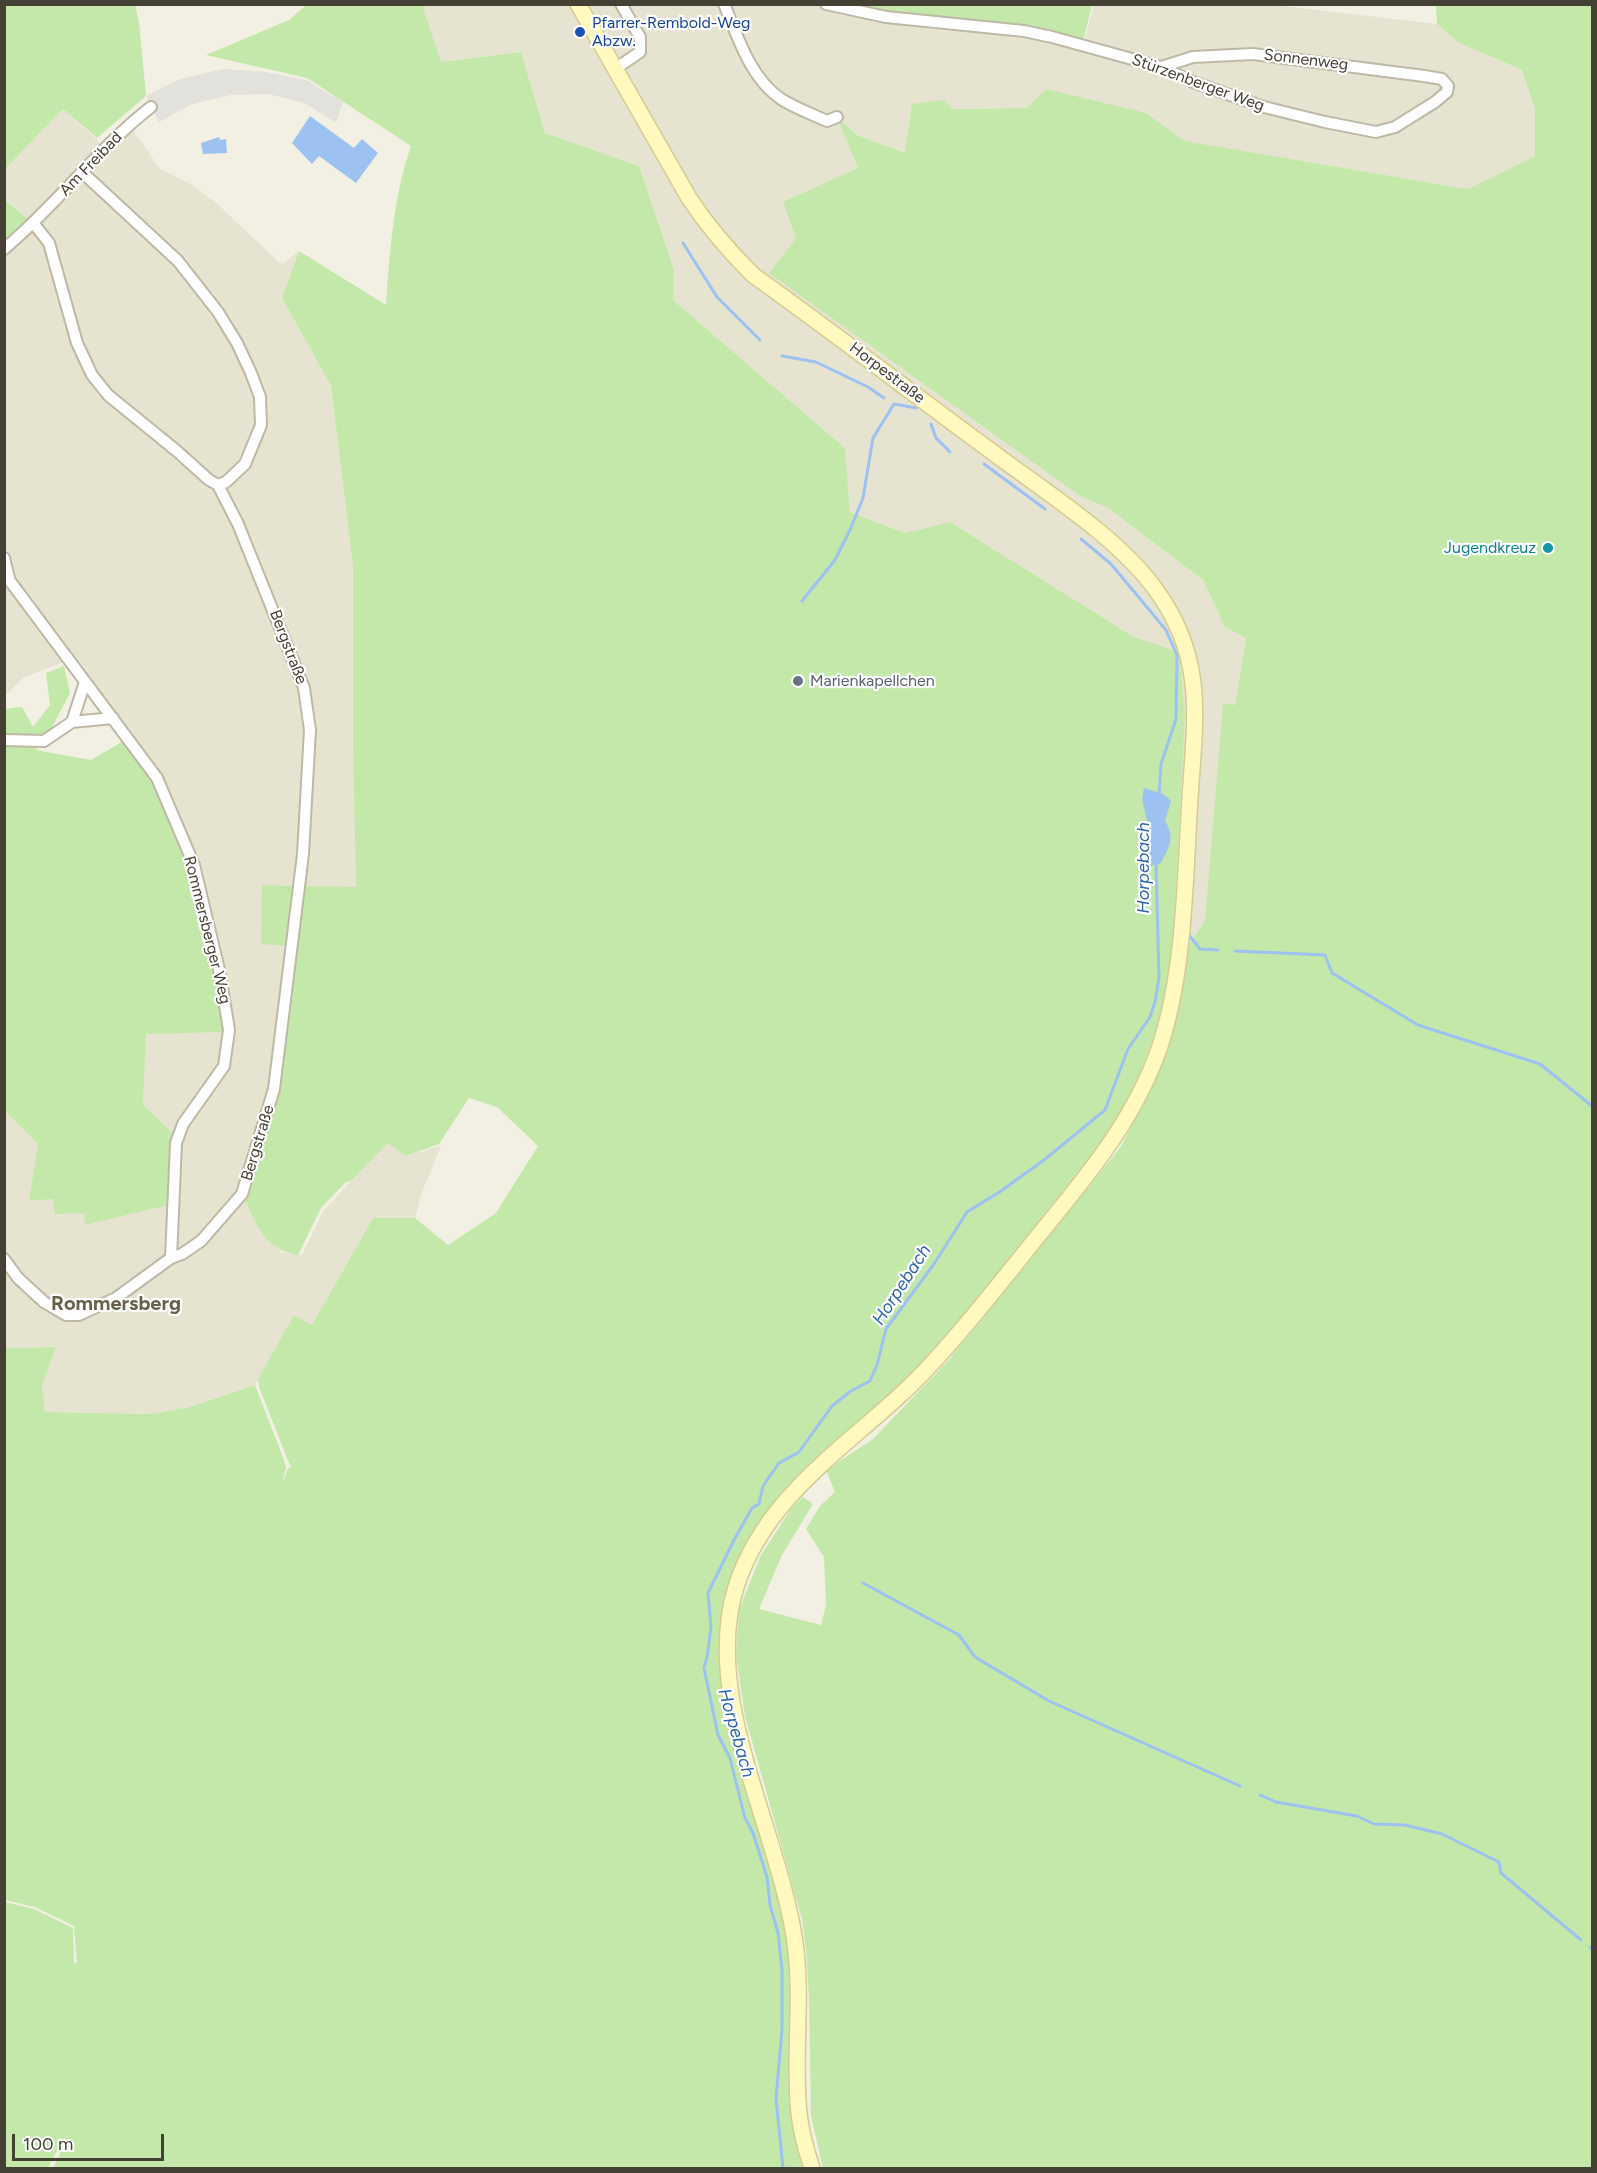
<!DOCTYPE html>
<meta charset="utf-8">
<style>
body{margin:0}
#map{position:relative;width:1597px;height:2173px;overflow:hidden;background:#f2f0e3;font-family:Figtree,sans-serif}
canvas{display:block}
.frame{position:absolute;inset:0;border:6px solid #444033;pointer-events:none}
.scale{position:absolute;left:12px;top:2134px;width:152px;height:27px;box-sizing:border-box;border:3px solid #444033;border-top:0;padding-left:8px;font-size:18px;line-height:21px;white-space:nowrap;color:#444033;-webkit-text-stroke:4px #fff;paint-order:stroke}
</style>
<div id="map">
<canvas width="1597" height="2173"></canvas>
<div class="frame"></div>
<div class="scale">100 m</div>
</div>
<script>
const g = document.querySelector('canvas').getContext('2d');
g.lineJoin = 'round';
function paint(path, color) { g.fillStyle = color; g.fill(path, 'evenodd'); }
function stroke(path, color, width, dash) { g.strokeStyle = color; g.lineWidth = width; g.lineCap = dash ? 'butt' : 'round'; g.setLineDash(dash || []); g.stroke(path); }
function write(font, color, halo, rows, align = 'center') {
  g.font = font + ' Figtree,sans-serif'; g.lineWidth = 4.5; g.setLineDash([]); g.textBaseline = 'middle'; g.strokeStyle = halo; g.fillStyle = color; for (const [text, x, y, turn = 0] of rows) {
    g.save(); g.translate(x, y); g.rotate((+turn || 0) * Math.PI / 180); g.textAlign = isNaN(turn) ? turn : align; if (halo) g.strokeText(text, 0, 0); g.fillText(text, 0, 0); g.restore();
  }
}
paint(new Path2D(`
 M426 4 840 5 839 14 1083 46 1094 5 1266 4 1437 24 1459 43 1522 70 1535 109V156L1468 189 1185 141 1146 113 1027 108 953 109 906 153 857 135 838 119 858 168 769 272 1080 496 1108 508 1203 580 1225 627 1246 638 1235 705 1223 704 1205 921 1186 949 1173 950 1185 715 1179 652 1134 637 950 522 905 533 850 512 845 448 673 300 674 270 639 166 545 133 521 52 441 62 423 8Z
 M63 109 105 147 134 131 160 169 189 183 214 201 282 265 299 251 282 298 331 386 353 566V755L356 888 262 885 289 946 273 1088 245 1198 260 1231 281 1252 302 1255 324 1210 388 1142 406 1156 441 1146 422 1192 415 1218H373L312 1325 294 1316 255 1385 190 1407 150 1414 45 1412 42 1385 55 1347 5 1348V1111L38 1144 29 1201 53 1199 84 1213 85 1225 172 1204 179 1139 143 1105 146 1033 231 1032 198 861 158 774 109 702 66 661 23 678 5 696V249L34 224 5 199V169Z`), '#e6e3d1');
paint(new Path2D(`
 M5 4 135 5 139 22 146 96 97 138 63 109 5 169Z
 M840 4 1092 5 1083 42 1028 29Z
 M306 5H426L423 8 441 62 521 52 545 133 639 166 674 270 673 300 845 448 850 512 905 533 950 522 1134 637 1179 652 1185 715 1173 950C1164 1020 1140 1090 1098 1147L949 1333 905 1381 828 1448 766 1514 752 1536 728 1592 742 1774 777 1895 787 1942 791 1972V2115L802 2168H53L60 2154 61 2143 48 2168H5V1902L34 1909 73 1928 74 1962 77 1964 74 1926 35 1907 5 1900V1348L56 1347 42 1385 45 1412 150 1414 190 1407 255 1385 284 1460 286 1467 282 1485 288 1468H291L259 1387 258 1379 294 1315 312 1325 373 1218H415L448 1245 496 1213 538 1146 497 1107 469 1098 439 1144 406 1156 388 1143 351 1181 346 1182 321 1208 298 1255C264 1249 258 1227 244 1198 283 1100 288 990 300 886L356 887 353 755V566L331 386 282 298 299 251 386 305C390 251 393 198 411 146L307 78 206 55 289 20Z
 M1436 5H1592V2168H823L811 2116 809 1997 806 1950 802 1919 745 1716 736 1655 739 1610 760 1557 791 1509 803 1497 813 1504 782 1555 759 1609 821 1625 826 1605 824 1557 806 1529 820 1506 835 1492 826 1470 873 1439 947 1362 1120 1148 1151 1090 1168 1049 1179 1007 1186 949 1205 921 1223 703 1235 705 1246 638 1225 627 1203 580 1108 508 1080 496 769 273 796 238 783 202 858 168 837 117 857 135 905 153 912 104 944 100 953 109 1027 108 1046 89 1146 113 1185 141 1468 189 1535 156V109L1522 70 1459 43 1437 24Z
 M4 199 34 224 4 250Z
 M64 666 70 693 51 729 36 750 91 760 127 739 156 780 187 865 217 975 227 1032 146 1034 143 1105 175 1135 169 1205 85 1225 84 1213 55 1214 53 1199 29 1201 38 1144 5 1111V709L22 707 33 727 50 705 46 673Z
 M262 885 295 886 289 946 261 944Z`), '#c3e8aa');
paint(new Path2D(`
 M223 69 265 72 306 80 343 102 336 123 305 103 268 94 231 95 192 104 159 122 146 96 180 79Z`), '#e2e1dc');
paint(new Path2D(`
 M310 116 354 148 362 139 378 153 356 183 319 156 312 164 292 143Z
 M219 137 220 140 226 139 227 153 203 154 201 143Z
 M1144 788 1163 794 1171 801 1165 821C1176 838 1169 848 1160 864L1148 866 1146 848 1149 829 1142 799Z`), '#9dc2f1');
stroke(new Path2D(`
 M683 243 717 297 760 340
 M782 356 816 362 868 387 884 398
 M931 424 936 438 950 452
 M984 464 1045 509
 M1081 539 1111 564 1166 630 1177 655 1176 719 1161 764 1159 796
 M802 601 835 560 850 530 863 498 873 438 894 404 916 408
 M1189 935 1200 949 1218 950
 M1235 951 1325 955 1332 973 1418 1025 1540 1064 1592 1106
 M863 1583 959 1635 975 1657 1049 1701 1240 1786
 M1260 1795 1276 1802 1357 1816 1374 1824 1405 1825 1442 1834 1499 1862 1501 1873 1581 1940
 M1590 1947 1592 1949
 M783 2168 776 2099 782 2029V1970L778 1933 770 1905 767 1877 753 1833 745 1818 730 1758 718 1735 704 1668 707 1657 711 1627 708 1593 734 1540 752 1508 759 1504 763 1486 779 1463 799 1452 832 1406 851 1391 870 1381 877 1365 886 1329 934 1264 967 1212 1001 1191 1044 1160 1105 1110 1128 1049 1150 1017 1155 1002 1159 978 1156 863`), '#9dc2f1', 3);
const street = new Path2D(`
 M724 4C738 37 750 78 781 99 795 108 812 114 827 121L837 117
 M826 4 886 17 1024 31 1052 37 1161 67 1193 82 1264 107 1325 122 1376 132 1395 127 1435 102 1447 92 1448 86 1442 79 1424 76 1253 54 1193 57 1161 67
 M615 69 640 52V37L621 4
 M82 172 178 261 218 312 237 343 251 373 260 397 261 425 245 464 226 482 218 485
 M4 249C57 205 97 149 151 107
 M4 558 9 578
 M4 573 157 778 194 865 220 974 229 1030 224 1066 183 1124 176 1143 171 1258
 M72 722 85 682
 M4 740 44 741 72 722 113 718
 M4 1259 18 1278 44 1302 66 1315H79L116 1298 171 1258 182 1254 201 1241 242 1194 274 1089 303 854 310 730 304 688 238 524 218 485 209 480 178 452 108 395 92 375 77 343 49 243 34 224`);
const secondary = new Path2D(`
 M578 4 689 198C708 227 729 251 753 275 834 333 912 393 991 451 1044 491 1118 537 1156 590 1206 659 1195 718 1190 798 1185 877 1185 970 1160 1046 1135 1120 1086 1177 1038 1236 1009 1272 981 1308 951 1342 934 1362 916 1381 896 1399 834 1455 762 1504 736 1587 701 1698 780 1832 795 1943 803 1999 793 2057 799 2113 801 2132 806 2150 812 2168`);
stroke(street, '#bdb9a6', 14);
stroke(secondary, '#d4cc92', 18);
stroke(street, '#fff', 10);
stroke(secondary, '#fff9c0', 15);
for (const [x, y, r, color] of [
 [580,32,6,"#1a4fb4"],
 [1548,548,6,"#0f9aa8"],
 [798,681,6,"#6b7280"]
]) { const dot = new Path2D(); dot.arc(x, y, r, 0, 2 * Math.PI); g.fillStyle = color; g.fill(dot); stroke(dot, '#fff', 2); }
write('16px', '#164399', '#fff', [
 ["Pfarrer-Rembold-Weg",592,23],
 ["Abzw.",592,41]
], 'left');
write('16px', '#444033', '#fff', [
 ["Sonnenweg",1306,60,7],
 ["Stürzenberger Weg",1198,83,20],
 ["Am Freibad",91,164,-46],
 ["Horpestraße",887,373,37],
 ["Bergstraße",288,647,69],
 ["Rommersberger Weg",207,930,76],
 ["Bergstraße",258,1143,-73]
]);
write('16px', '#0d838f', '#fff', [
 ["Jugendkreuz",1536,548]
], 'right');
write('16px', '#5b616d', '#fff', [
 ["Marienkapellchen",810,681]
], 'left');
write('italic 18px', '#2b64b1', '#fff', [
 ["Horpebach",1144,868,-90],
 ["Horpebach",902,1285,-57],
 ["Horpebach",736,1733,74]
]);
write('bold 20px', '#67604a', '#fff', [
 ["Rommersberg",116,1304]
]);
</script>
